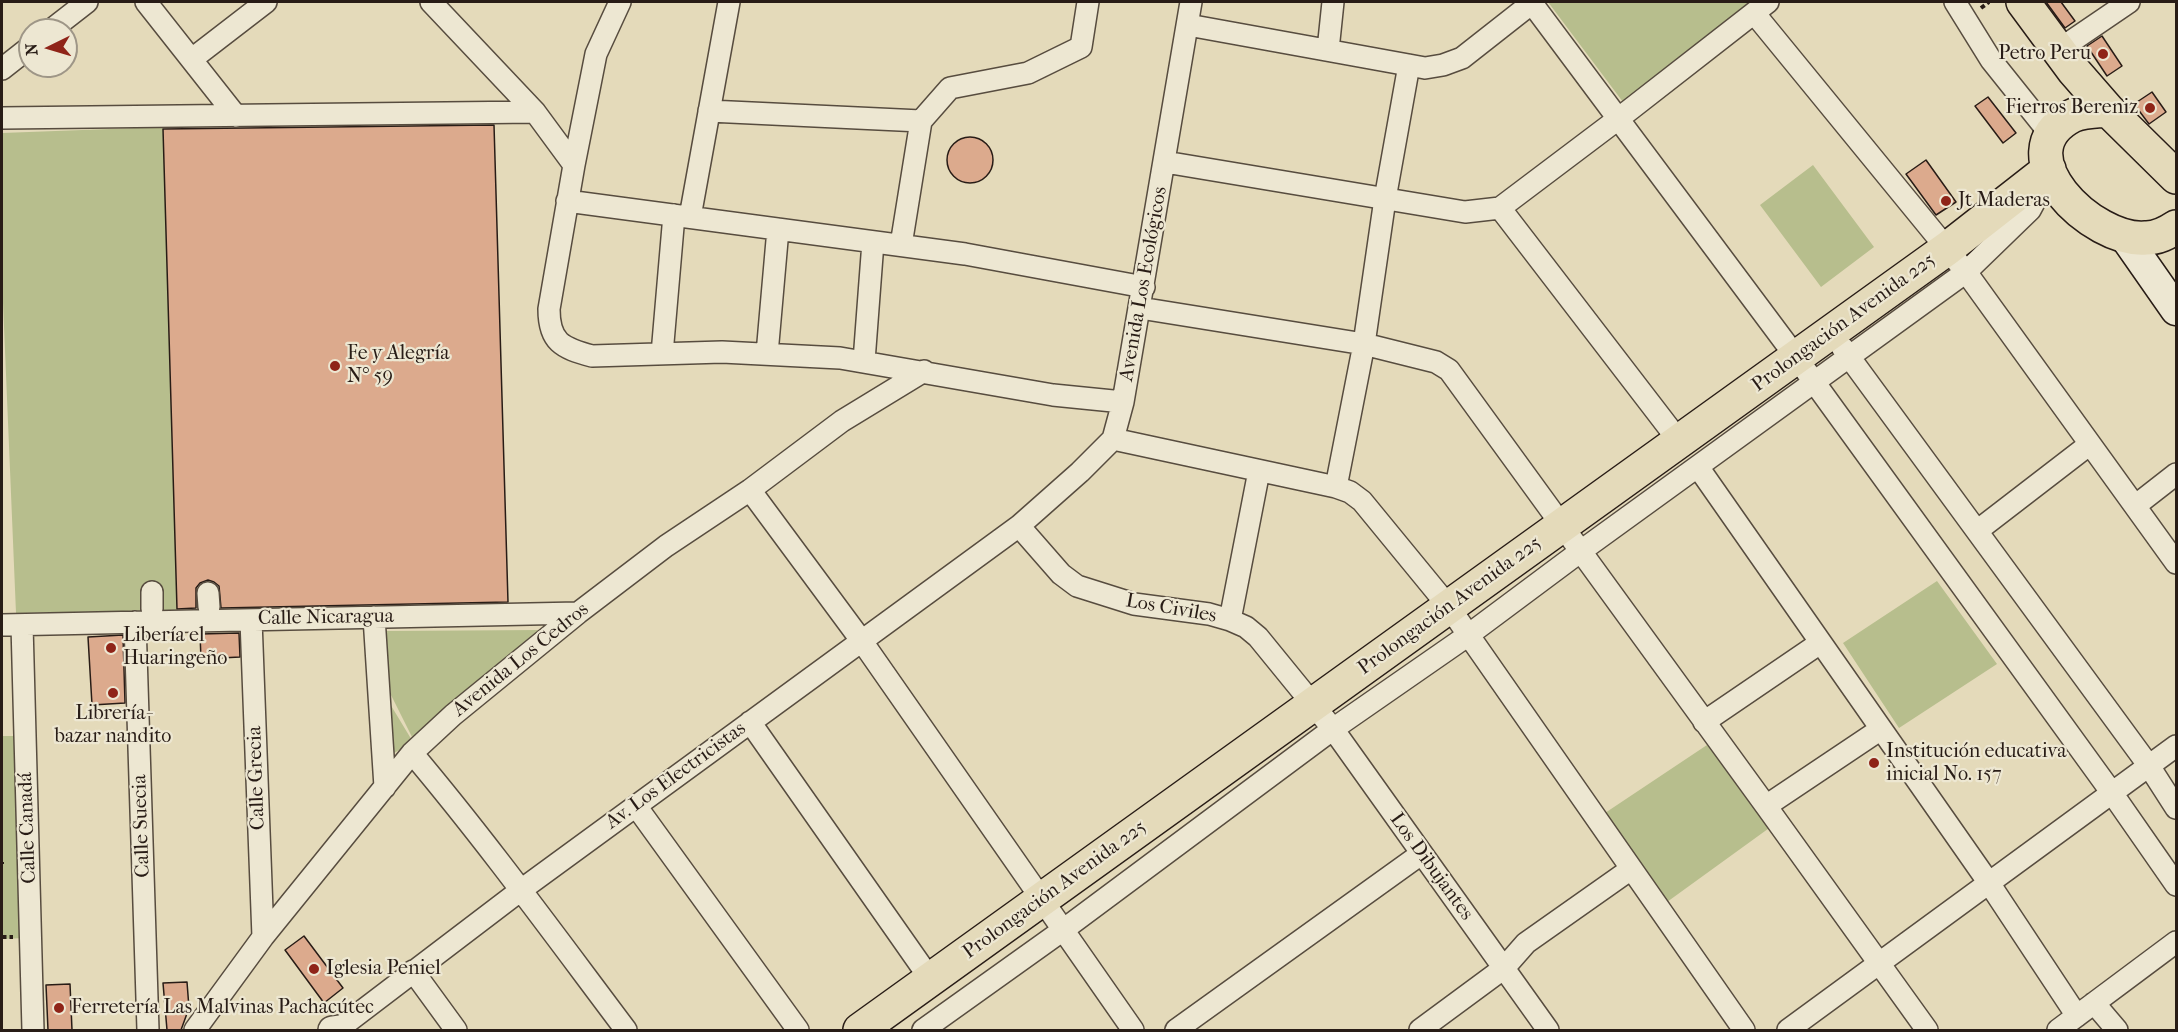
<!DOCTYPE html>
<meta charset="utf-8">
<style>
body{margin:0}
#map{position:relative;width:2178px;height:1032px;overflow:hidden;background:#e4daba;font-family:"IM FELL French Canon",serif}
canvas{display:block}
.frame{position:absolute;inset:0;border:3px solid #281c16;pointer-events:none}
.north{position:absolute;left:18px;top:18px;width:60px;height:60px;box-sizing:border-box;background:#ede7d2;border:2px solid #9e9687;border-radius:50%;rotate:265deg;font-size:16px;font-weight:700;line-height:24px;text-align:center;color:#281c16}
.north::after{content:'';display:block;margin:auto;width:21px;height:27px;background:#8f2418;clip-path:polygon(50% 0,100% 100%,50% 72%,0 100%)}
</style>
<div id="map">
<canvas width="2178" height="1032"></canvas>
<div class="frame"></div>
<div class="north">N</div>
</div>
<script>
const g = document.querySelector('canvas').getContext('2d');
g.lineJoin = 'round';
function paint(path, color) { g.fillStyle = color; g.fill(path, 'evenodd'); }
function stroke(path, color, width, dash) { g.strokeStyle = color; g.lineWidth = width; g.lineCap = dash ? 'butt' : 'round'; g.setLineDash(dash || []); g.stroke(path); }
function write(font, color, halo, rows, align = 'center') {
  g.font = font + ' "IM FELL French Canon",serif'; g.lineWidth = 4.5; g.setLineDash([]); g.textBaseline = 'middle'; g.strokeStyle = halo; g.fillStyle = color; for (const [text, x, y, turn = 0] of rows) {
    g.save(); g.translate(x, y); g.rotate((+turn || 0) * Math.PI / 180); g.textAlign = isNaN(turn) ? turn : align; if (halo) g.strokeText(text, 0, 0); g.fillText(text, 0, 0); g.restore();
  }
}
paint(new Path2D(`
 M1548 2H1753L1626 106Z
 M163 127 177 610 16 613 2 279V133Z
 M1813 165 1874 247 1821 287 1760 205Z
 M1937 581 1997 664 1899 728 1843 643Z
 M541 630 412 737 380 673V631Z
 M381 689 413 742 389 756Z
 M2 736H17L25 938 2 939Z
 M1707 745 1772 826 1667 902 1605 813Z`), '#b7be8d');
const building = new Path2D(`
 M2046 2H2061L2075 21 2065 28Z
 M2102 36 2122 66 2107 76 2087 46Z
 M2152 92 2166 112 2149 124 2134 104Z
 M1988 97 2016 133 2003 143 1975 106Z
 M494 125 508 602 221 608 219 586 214 582 208 580 200 583 196 588V608L177 609 163 129Z
 M947 160a23 23 0 1 1 46 0a23 23 0 1 1-46 0Z
 M1926 160 1956 202 1936 215 1906 174Z
 M239 633 240 657 201 659 200 634Z
 M123 635 125 703 92 705 88 637Z
 M304 936 343 988 324 1003 285 950Z
 M187 982 189 1008 181 1030H167L163 983Z
 M70 984 72 1030H48L46 985Z`);
paint(building, '#dcaa8d');
stroke(building, '#281c16', 1.5);
const minor = new Path2D(`
 M146 2 236 116
 M431 2 535 112 574 165
 M620 2 596 54 574 165 549 309C549 342 562 348 592 356L722 352 840 358 1053 395 1123 402
 M1531 2 1796 357 2112 793 2176 885
 M1955 2 1991 60 2051 135
 M1754 13 1966 272 2176 563
 M1188 25 1425 68 1443 65 1462 58 1532 3
 M51 30 87 2
 M2060 49 2129 2
 M1328 50 1333 2
 M192 59 266 2
 M2 69 30 47
 M709 111 921 121
 M2 118 535 112
 M1165 162 1465 212 1500 208 1618 119 1768 2
 M567 201 965 254 1144 287
 M1500 208 1679 441
 M690 217 729 2
 M901 245 921 121 950 88 1028 73 1081 47 1088 2
 M1140 308 1364 344 1436 362 1449 370 1766 806 1927 1030
 M1842 347 2149 766 2176 808
 M662 354 674 215
 M767 354 778 229
 M864 361 873 242
 M1113 439 1336 487 1350 492 1362 501 1449 607 1744 1030
 M1698 467 1989 883 2077 1016
 M1336 487 1364 344 1385 199 1409 65
 M750 490 861 640 1133 1030
 M2135 506 2176 474
 M1019 526 1061 574 1077 586 1134 604 1209 614 1230 620 1246 627 1258 637 1333 729 1548 1030
 M1977 531 2090 444
 M152 592V609
 M208 593 209 607
 M374 617 385 787
 M251 620 263 937
 M1230 620 1259 471
 M135 622 148 1030
 M2 625 578 613
 M22 625 33 1030
 M750 722 931 980
 M1704 722 1820 643
 M412 753C487 842 556 937 626 1030
 M636 806 798 1030
 M1766 806 1881 729
 M413 971 456 1030
 M2094 1003 2117 1030
 M195 1030 263 937 412 753 453 715 578 613 666 546 750 490 842 421 924 371
 M337 1030 521 890 1019 526 1080 472 1113 439 1123 402 1191 2
 M923 1030 1063 930 1333 729 1467 636 1581 551 1966 272 2030 210 2037 197 2036 179
 M1176 1030 1421 854
 M1420 1030 1504 968 1526 943 1631 869
 M1788 1030 2176 746
 M2058 1030 2176 942`);
const tertiary = new Path2D(`
 M332 1030 339 1029`);
const secondary = new Path2D(`
 M2125 237 2176 310`);
const primary = new Path2D(`
 M2023 2 2074 71 2108 110
 M2176 177 2108 110C2097 111 2082 111 2072 116 2000 154 2093 243 2146 238 2158 238 2167 233 2176 227
 M860 1030 1948 248 2049 169`);
stroke(minor, '#574c3f', 24);
stroke(tertiary, '#574c3f', 30);
stroke(secondary, '#281c16', 33);
stroke(primary, '#281c16', 36);
stroke(new Path2D(`
 M1981 8 1989 2
 M2 862V864
 M2 937H13`), '#281c16', 4, [4.5, 3]);
stroke(minor, '#ede7d2', 21);
stroke(tertiary, '#ede7d2', 27);
stroke(secondary, '#ede7d2', 30);
stroke(primary, '#e4daba', 33);
for (const [x, y, r, color] of [
 [2103,54,6,"#8f2418"],
 [2150,108,6,"#8f2418"],
 [1946,201,6,"#8f2418"],
 [335,366,6,"#8f2418"],
 [111,648,6,"#8f2418"],
 [113,693,6,"#8f2418"],
 [1874,763,6,"#8f2418"],
 [314,969,6,"#8f2418"],
 [59,1008,6,"#8f2418"]
]) { const dot = new Path2D(); dot.arc(x, y, r, 0, 2 * Math.PI); g.fillStyle = color; g.fill(dot); stroke(dot, '#ede7d2', 2); }
write('20px', '#281c16', '#ede7d2', [
 ["Petro Peru",2091,54,"right"],
 ["Fierros Bereniz",2138,108,"right"],
 ["Jt Maderas",1958,201],
 ["Fe y Alegría",347,354],
 ["N° 59",347,377],
 ["Libería el",123,636],
 ["Huaringeño",123,659],
 ["Librería-",113,714,"center"],
 ["bazar nandito",113,737,"center"],
 ["Institución educativa",1886,752],
 ["inicial No. 157",1886,775],
 ["Iglesia Peniel",326,969],
 ["Ferretería Las Malvinas Pachacútec",71,1008]
], 'left');
write('20px', '#281c16', '#ede7d2', [
 ["Avenida Los Ecológicos",1144,284,-80],
 ["Prolongación Avenida 225",1844,323,-36],
 ["Prolongación Avenida 225",1450,606,-36],
 ["Los Civiles",1171,609,10],
 ["Calle Nicaragua",326,618,-1],
 ["Avenida Los Cedros",521,660,-39],
 ["Av. Los Electricistas",676,776,-36],
 ["Calle Grecia",257,778,-92],
 ["Calle Suecia",142,826,-92],
 ["Calle Canadá",28,828,-92],
 ["Los Dibujantes",1431,867,54],
 ["Prolongación Avenida 225",1055,890,-36]
]);
</script>
